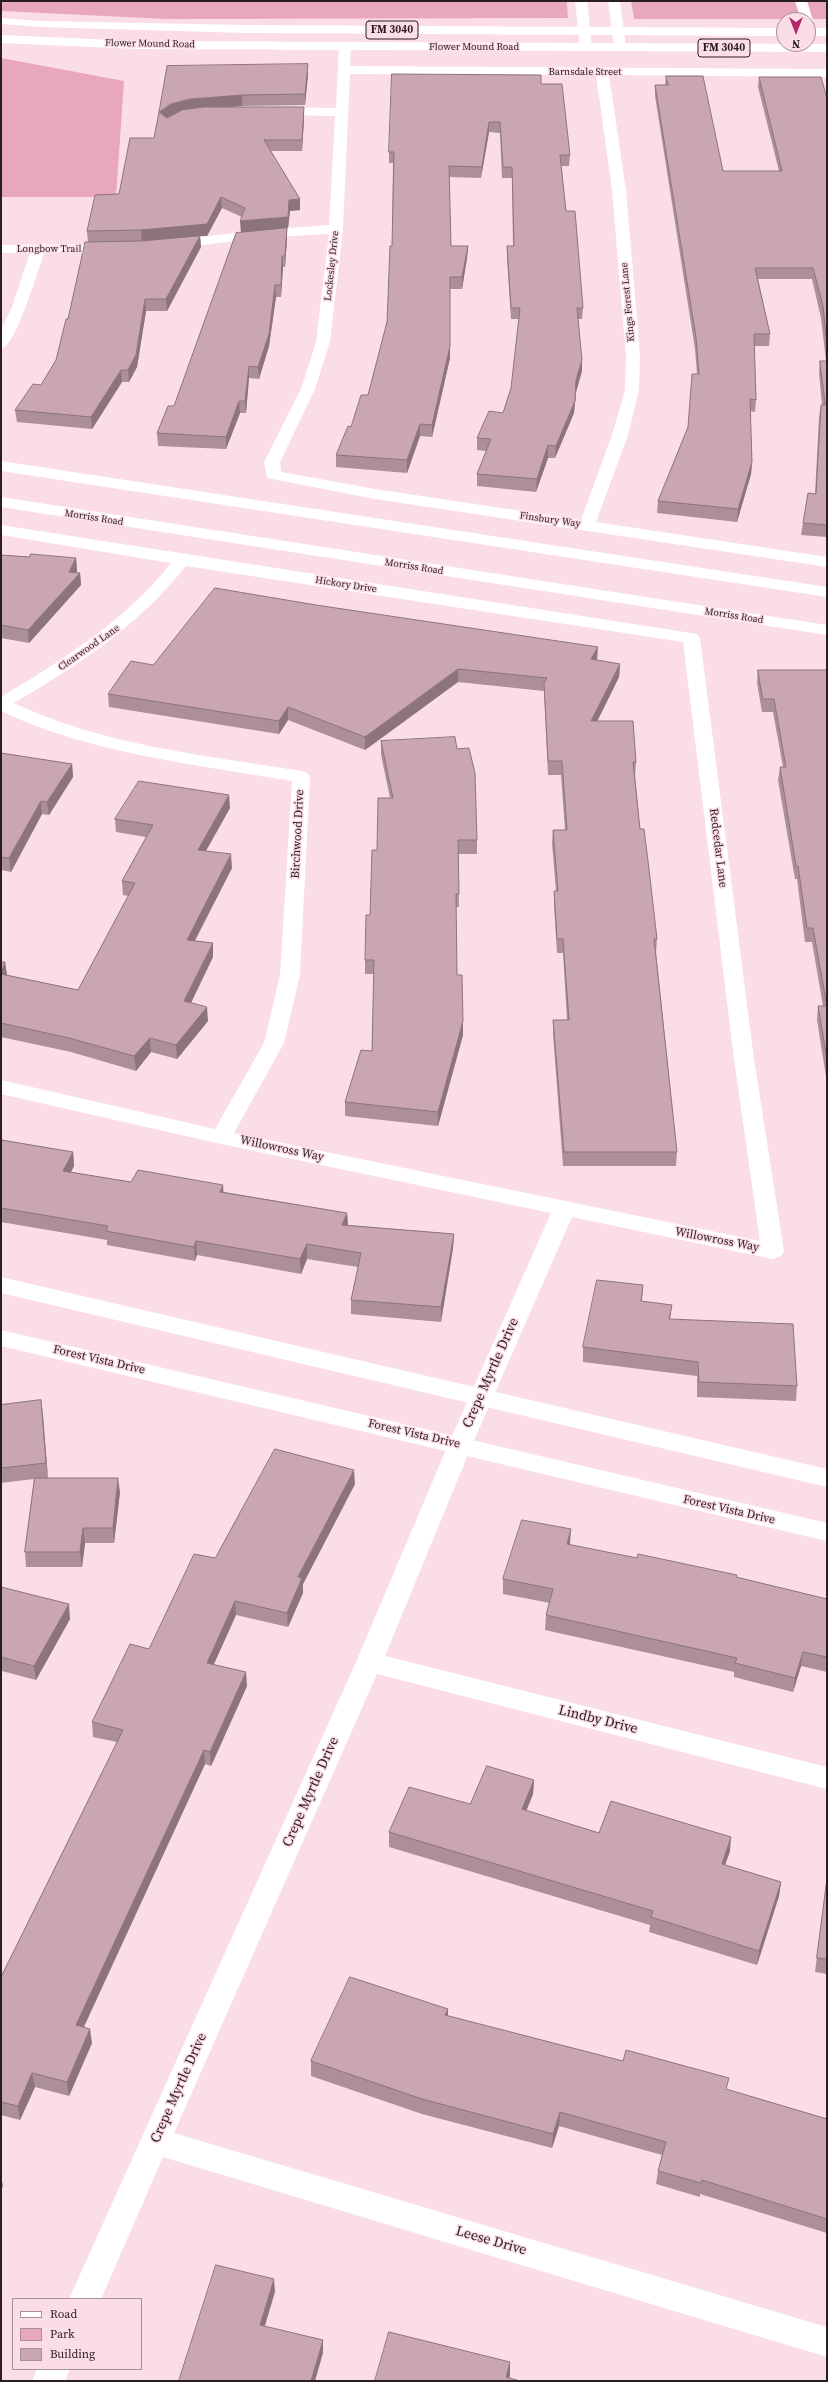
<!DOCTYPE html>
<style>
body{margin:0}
#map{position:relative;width:828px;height:2382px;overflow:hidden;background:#fbdde6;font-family:"Source Serif 4",serif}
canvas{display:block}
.frame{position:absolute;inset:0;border:2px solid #2a1d21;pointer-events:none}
.legend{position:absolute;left:12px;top:2298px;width:130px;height:72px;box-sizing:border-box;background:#fbdde6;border:1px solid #a79097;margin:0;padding:5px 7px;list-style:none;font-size:12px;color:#2a1d21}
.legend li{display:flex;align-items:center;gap:8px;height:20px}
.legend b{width:20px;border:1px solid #a79097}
.north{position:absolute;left:776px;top:12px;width:40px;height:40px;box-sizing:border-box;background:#fbdde6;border:1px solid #a79097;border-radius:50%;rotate:180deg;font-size:11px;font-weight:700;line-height:16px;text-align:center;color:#2a1d21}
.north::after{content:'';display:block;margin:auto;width:14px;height:18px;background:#b22866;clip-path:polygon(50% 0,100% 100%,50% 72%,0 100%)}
</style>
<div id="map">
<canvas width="828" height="2382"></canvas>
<div class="frame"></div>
<ul class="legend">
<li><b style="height:5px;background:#fff"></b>Road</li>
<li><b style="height:11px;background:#e9a7bc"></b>Park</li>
<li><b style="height:11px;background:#c9a6b1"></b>Building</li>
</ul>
<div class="north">N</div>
</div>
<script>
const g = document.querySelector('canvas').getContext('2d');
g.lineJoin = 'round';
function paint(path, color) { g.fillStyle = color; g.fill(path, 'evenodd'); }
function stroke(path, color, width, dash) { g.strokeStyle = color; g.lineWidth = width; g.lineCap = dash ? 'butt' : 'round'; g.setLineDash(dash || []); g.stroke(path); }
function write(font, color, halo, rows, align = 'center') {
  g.font = font + ' "Source Serif 4",serif'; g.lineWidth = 3; g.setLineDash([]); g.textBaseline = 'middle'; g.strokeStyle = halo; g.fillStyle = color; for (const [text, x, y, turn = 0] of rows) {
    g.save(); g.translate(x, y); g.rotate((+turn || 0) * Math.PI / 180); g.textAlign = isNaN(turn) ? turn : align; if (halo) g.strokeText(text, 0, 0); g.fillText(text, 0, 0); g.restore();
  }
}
paint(new Path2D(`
 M1 1H567L568 18 167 19 1 11Z
 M631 1H827V19H634Z
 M1 58 124 81 116 197H1Z`), '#e9a7bc');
paint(new Path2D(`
 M575 1H587L592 47 590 50H582L580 47Z
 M608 1H620L626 47 624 50H616L614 47Z
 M795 1H807L813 20 811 22 801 20Z
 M345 42 351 46 350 66 827 69V77L609 75 626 190 640 355 639 390 628 435 596 522 827 557V567L375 499 267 478 264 462 301 389 316 342 329 234 259 238 170 249 163 245 170 241 259 230 329 225 335 116 275 115 269 111 275 107 336 108 339 46ZM350 74 596 75 612 190 626 355 625 390 612 435 581 520 375 489 281 472 280 462 315 389 330 342 343 229Z
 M114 244 121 248 119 251 44 253C38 270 16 346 1 349V330L12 307 30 253H1V245Z
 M1 525 691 633 697 634 700 638 754 1059 784 1251 781 1256 773 1259 572 1217 472 1445 385 1656 827 1767V1789L377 1674 174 2133 827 2327V2357L163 2157 101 2299H69L356 1662 448 1445 551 1213 221 1144 1 1094V1080L215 1129 264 1043 280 975 292 781C194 764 91 754 1 711V697C64 659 125 621 171 563L1 535ZM186 566 683 642 734 1059 760 1241 234 1133 284 1043 300 975 310 777 307 773 301 771C205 755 104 746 14 703 79 665 139 625 186 566Z
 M37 2369H70L65 2381H32Z`), '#fff');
paint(new Path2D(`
 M1 18 39 21 247 25 784 28V36L247 33 39 27 1 24Z
 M808 28H827V36H808Z
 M1 35 139 41 827 44V52L139 49 1 43Z
 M1 461 827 587V597L1 471Z
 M1 497 827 625V635L1 507Z
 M1 1277 827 1469V1487L1 1293Z
 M1 1330 827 1523V1541L1 1346Z`), '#fff');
paint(new Path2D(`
 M308 75 305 105 242 106 229 107H304V118L302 151H271L300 210 290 211 288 228H287V239L285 267H283L281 297H276L269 346 259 379 249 378 246 413H240L226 449 158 446 157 433 174 406 241 232 242 217 222 208 207 236H200L201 247 167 311H146L137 367 129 382H122L92 429 17 422 15 410 41 385 56 360 68 319 88 242 87 231 119 194 154 138 159 112Z
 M666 76 723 171H779L758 87 759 77 827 98V537L801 535 803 523 815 494 819 417 821 405H822L819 373 820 361H826L821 318 812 279H758L770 334 769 346H754L756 400 755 412 750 411 752 462 751 474 737 522 657 513 658 501 688 427 697 374 695 349 655 96V85H665Z
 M541 84 570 155 569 166H561L566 211 583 308 582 319H578L582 371 576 392 574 413 555 458H548L536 492 477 486V474L486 451 477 450V438L503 413 511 388 519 319H511L507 258V246H513L512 178H502L500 133 489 132 481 178 449 177 451 246H468L467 258 462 289H450V358L432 437 420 436 407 473 336 467V455L368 395 387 322 392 246 393 163H389V152Z
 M1 555 29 557 76 558 77 571 76 572 80 573 81 585 29 643 1 638Z
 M597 660 620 664 619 677 597 721 636 762 635 776V775L640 829 657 939 656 952 677 1152 676 1166H563L553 1034V1020H567L563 953H557L554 905V891H556L552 843 553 830H565L561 775H548L544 691 458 682 365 750 288 720 279 734 109 707 108 694 153 665Z
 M758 670H827V1083L817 1020 818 1006H823L812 942H805L797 879H795L778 780 780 767H783L773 712H762L757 683Z
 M381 741 477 840V854H458L459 907H456L457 975 463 1035 438 1126 345 1116V1102L372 1051 374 974H365V960L370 915 377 850 390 798 381 755Z
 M1 753 72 764 73 777 49 815 42 814 11 872 1 870Z
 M230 808 206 851 232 868 195 941 213 943V957L191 1003 208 1021 177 1059 151 1052 136 1071 71 1052 1 1037V962H5L7 975 78 990 129 896 123 895 122 881 146 837 116 832 115 819Z
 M1 1136 3 1140 73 1152 74 1166 71 1172 131 1182 224 1192 347 1213 348 1225 454 1234 453 1248 441 1322 351 1314V1300L358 1267 307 1259 301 1274 197 1255 195 1261 107 1245V1240L1 1222Z
 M642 1301 670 1319 797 1386 796 1401 697 1397V1376L583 1362V1347Z
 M41 1400 48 1478 120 1492 114 1543H85L82 1567H26L25 1552 34 1479 1 1483V1405Z
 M355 1484 303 1584V1593L288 1627 236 1615 214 1664 247 1686 211 1766 205 1764 84 2027 92 2043 69 2096 35 2087 20 2120 1 2115V1977L117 1742 93 1737 92 1722 149 1649 215 1558Z
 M570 1545 736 1577 827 1599V1672L801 1666 793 1692 734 1677V1672L545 1630 546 1615 550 1603 503 1594V1579Z
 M1 1587 70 1619 36 1680 2 1671 1 1673Z
 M534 1780 533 1794 526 1811 599 1833 730 1851 725 1865 781 1882 779 1896 757 1965 649 1932 650 1925 389 1847V1832L470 1804Z
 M827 1876V1974L815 1972Z
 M448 2009V2016L728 2090 827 2119V2233L700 2194V2197L656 2184 658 2171 662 2155 559 2126 552 2148 422 2114 311 2076V2061Z`), '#ad8f98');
paint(new Path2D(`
 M308 64V75L305 105V94Z
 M242 95V106L190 110 171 115 160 122 159 112 171 104 190 99Z
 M304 107V118L302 151V140Z
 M489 122V132L481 178 482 167Z
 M221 197 222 208 207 236H200L201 247 167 311 166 299 142 242 141 230Z
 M300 199V210L290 211 288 228H287V239L285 267V256L241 233 240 221 289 200Z
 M468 246 467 258 462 289V277Z
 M282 256 283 267 281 297V285Z
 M275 285 276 297 269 346 259 379 258 367Z
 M145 299 146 311 137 367 129 382 128 370Z
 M450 346V358L432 437V425Z
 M582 360V371L576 392 574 413 555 458 556 446Z
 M249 366V378L246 413 245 401Z
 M121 370 122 382 92 429 91 417Z
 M239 401 240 413 226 449V437Z
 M420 424V436L407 473V460Z
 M548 445V458L536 492 537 479Z
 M752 462 751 474 737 522 738 509Z
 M76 558 77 571 71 582 80 573 81 585 29 643 28 630 69 572Z
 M598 647 597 660 591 672V659Z
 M620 664 619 677 591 734V721Z
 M458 669V682L365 750V737Z
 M288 707V720L279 734V721Z
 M72 764 73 777 49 815 47 802Z
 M229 795 230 808 199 863 198 850Z
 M41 801 42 814 11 872 9 858Z
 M231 854 232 868 188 953 187 940Z
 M213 943V957L185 1015 184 1001Z
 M5 962 7 976 1 974Z
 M207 1007 208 1021 177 1059 176 1045Z
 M463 1021V1035L438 1126V1112Z
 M150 1038 151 1052 136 1071 134 1056Z
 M73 1152 74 1166 64 1185 63 1171Z
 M223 1185 224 1199 220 1192Z
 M347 1213 348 1228 342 1225Z
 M454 1234 453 1248 441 1322V1307Z
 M196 1241 197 1255 195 1261 194 1247Z
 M307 1244V1259L301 1274 300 1259Z
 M643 1285 642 1300 640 1315 641 1301Z
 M672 1305 670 1319H669Z
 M41 1400 43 1415 48 1478 46 1463Z
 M354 1470 355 1484 303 1584V1593L288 1627 287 1613 298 1577Z
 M118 1478 120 1492 114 1543 113 1528Z
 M83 1528 85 1543 82 1567 80 1552Z
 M571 1529 570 1544 566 1559 567 1544Z
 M235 1601 236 1615 208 1677 207 1663Z
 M69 1604 70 1619 36 1680 34 1666Z
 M803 1652 801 1666 793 1692 795 1678Z
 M246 1672 247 1686 211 1766 210 1752Z
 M204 1750 205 1764 78 2039 76 2025Z
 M534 1780 533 1794 521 1824 522 1809Z
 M731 1837 730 1851 720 1879 722 1864Z
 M781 1882 779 1896 757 1965 759 1951Z
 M448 2009V2024L445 2015Z
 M90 2029 92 2043 69 2096 67 2082Z
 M32 2073 35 2087 20 2120 18 2106Z
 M560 2112 559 2126 552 2148 553 2134Z
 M1 2176 3 2186 1 2190Z
 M274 2279 275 2292 261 2339 260 2325Z
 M323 2340V2353L315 2381H311Z
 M510 2362V2376L508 2381 506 2377Z`), '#8d747c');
const building = new Path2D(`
 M308 64 305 94 242 95 190 99 171 104 159 112 167 66Z
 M392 74 541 75V84H562L570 155H560L566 211H575L583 308H577L582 360 576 380 575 401 556 446 548 445 537 479 477 474 491 439 477 438 489 411 503 413 511 388 520 308H511L507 246H514L512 167H503L500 122H489L482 167 449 166 451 246H468L462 277H450V346L432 425 420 424 407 460 336 455 348 426 351 427 361 395H368L387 322 390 246H392L394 152H389Z
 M666 76H703L723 171H782L759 77H821L827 98V344L823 306 813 268H755L770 334H754L756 400 750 399 752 462 738 509 658 501 688 427 692 374H699L696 337 655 85H668Z
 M204 107H304L302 140H264L300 199 289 200 288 217 240 221 245 208 221 197 207 224 141 230 87 231 95 195 119 194 130 138H154L159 112 167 118 182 110Z
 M287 228 285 256H282L281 285H275L269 334 258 367 249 366 245 401H239L226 437 157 433 168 406H174L236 233Z
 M200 236 166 299H145L136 355 128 370H121L91 417 15 410 33 384 41 385 56 360 66 319H68L85 242 141 241Z
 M820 361H827V525L803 523 808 493 816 494 821 405H825Z
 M31 554 76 558 69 572 80 573 28 630 1 625V555L29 557Z
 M215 588 316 605 598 647 591 659 620 664 591 721H633L636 762H633L640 829H644L649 869 657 939H654L677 1152H564L553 1020H569L563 939H557L554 891H558L553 830H567L562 761H548L544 683 547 678 458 669 365 737 288 707 279 721 108 694 131 661 153 665Z
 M758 670H827V1059L818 1006H827L813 928H807L798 866H796L780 767H786L774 699H763Z
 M455 737 457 749 469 748 475 773 477 840H458L459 894H456L457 975H462L463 1021 438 1112 345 1102 361 1050 372 1051 374 960H365L366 915H370L372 850H377L378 798H393L381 741Z
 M1 753 72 764 47 802 41 801 9 858 1 857Z
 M139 781 229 795 198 850 231 854 187 940 213 943 184 1001 207 1007 176 1045 150 1038 134 1056 69 1038 1 1023V974L78 990 135 883 122 881 153 825 115 819Z
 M1 962H5L1 974Z
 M1 1140 73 1152 63 1171 131 1182 138 1170 223 1185 220 1192 347 1213 342 1225 454 1234 441 1307 351 1300 361 1253 307 1244 300 1259 196 1241 194 1247 106 1231 108 1226 1 1208Z
 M597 1280 643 1285 641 1301 672 1305 669 1319 793 1324 797 1386 699 1382 698 1362 583 1347Z
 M41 1400 46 1463 1 1468V1405Z
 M275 1449 354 1470 298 1577 302 1578 287 1613 235 1601 207 1663 246 1672 210 1752 204 1750 76 2025 90 2029 67 2082 32 2073 18 2106 1 2102V1977L123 1730 92 1722 130 1644 149 1649 194 1554 215 1558Z
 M35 1478H118L113 1528H83L80 1552H25Z
 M522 1520 571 1529 567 1544 637 1558 638 1554 737 1575 736 1577 827 1599V1657L803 1652 795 1678 735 1663 737 1658 546 1615 553 1589 503 1579Z
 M1 1587 69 1604 34 1666 1 1657Z
 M487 1766 534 1780 522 1809 599 1833 611 1801 731 1837 722 1864 781 1882 759 1951 651 1917 653 1911 389 1832 409 1787 470 1804Z
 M827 1879V1959L817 1958Z
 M350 1977 448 2009 445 2015 623 2061 626 2050 729 2078 726 2089 827 2119V2219L702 2180 701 2183 658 2171 666 2142 560 2112 553 2134 422 2099 311 2061Z
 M216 2265 274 2279 260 2325 323 2340 311 2381H179Z
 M389 2332 510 2362 506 2377 520 2381H375Z`);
paint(building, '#c9a6b1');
stroke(building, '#8d747c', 1);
write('10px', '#2a1d21', '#fbdde6', [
 ["Flower Mound Road",150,44,1],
 ["Flower Mound Road",474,47],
 ["Barnsdale Street",585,72],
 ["Longbow Trail",49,249],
 ["Lockesley Drive",332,266,-84],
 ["Kings Forest Lane",628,302,-95],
 ["Morriss Road",94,518,9],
 ["Finsbury Way",550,520,8],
 ["Morriss Road",414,567,9],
 ["Hickory Drive",346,585,9],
 ["Morriss Road",734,616,9],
 ["Clearwood Lane",89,648,-35]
]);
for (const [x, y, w] of [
 [392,30,52],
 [724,48,52]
]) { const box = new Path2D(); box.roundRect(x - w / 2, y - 9, w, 18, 3); g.fillStyle = '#fbdde6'; g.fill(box); stroke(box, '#2a1d21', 1); }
write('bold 11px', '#2a1d21', null, [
 ["FM 3040",392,30],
 ["FM 3040",724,48]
]);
write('12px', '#2a1d21', '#fbdde6', [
 ["Birchwood Drive",298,834,-87],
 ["Redcedar Lane",718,848,83],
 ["Willowross Way",282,1149,12],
 ["Willowross Way",717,1240,11],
 ["Forest Vista Drive",99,1360,13],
 ["Forest Vista Drive",414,1434,13],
 ["Forest Vista Drive",729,1510,13]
]);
write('14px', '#2a1d21', '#fbdde6', [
 ["Crepe Myrtle Drive",491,1373,-66],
 ["Lindby Drive",598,1720,14],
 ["Crepe Myrtle Drive",311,1792,-66],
 ["Crepe Myrtle Drive",179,2088,-66],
 ["Leese Drive",491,2241,16]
]);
</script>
